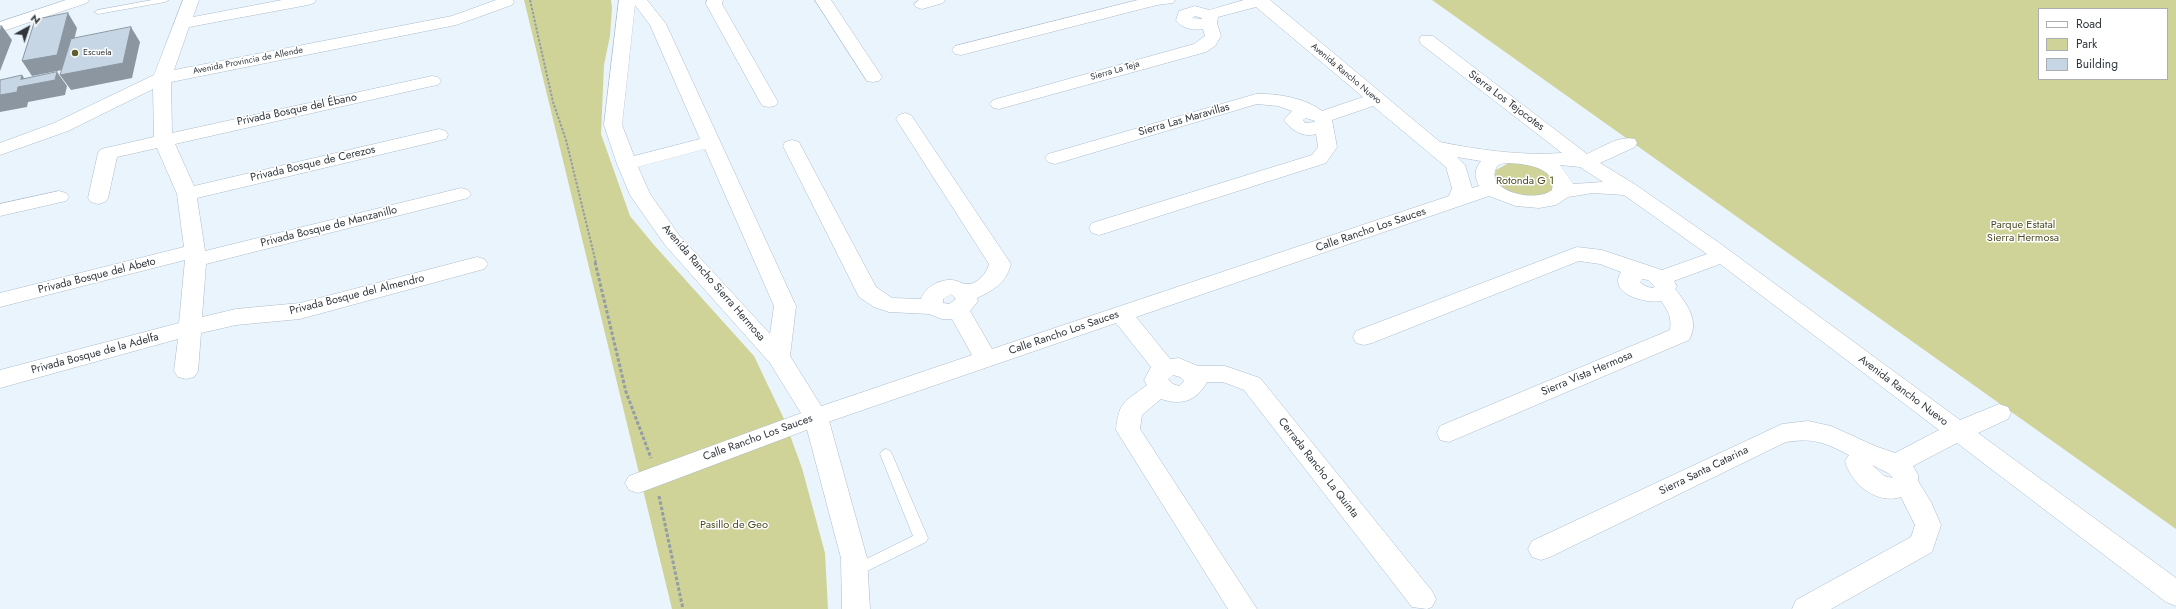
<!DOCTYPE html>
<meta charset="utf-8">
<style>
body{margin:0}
#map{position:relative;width:2176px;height:609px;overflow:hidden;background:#eaf4fd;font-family:Jost,sans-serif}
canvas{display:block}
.legend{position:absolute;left:2038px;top:8px;width:130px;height:72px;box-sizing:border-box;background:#fff;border:1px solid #acafb1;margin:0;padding:5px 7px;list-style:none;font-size:12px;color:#30373c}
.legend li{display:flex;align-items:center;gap:8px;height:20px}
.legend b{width:20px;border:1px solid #acafb1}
.north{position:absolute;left:8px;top:8px;width:40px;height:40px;-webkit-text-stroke:3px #fff;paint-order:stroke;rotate:40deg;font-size:11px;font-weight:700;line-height:16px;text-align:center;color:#30373c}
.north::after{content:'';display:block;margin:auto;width:14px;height:18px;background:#30373c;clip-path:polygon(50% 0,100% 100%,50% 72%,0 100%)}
</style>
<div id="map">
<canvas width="2176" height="609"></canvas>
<ul class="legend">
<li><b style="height:5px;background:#fff"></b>Road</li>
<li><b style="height:11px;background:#d0d397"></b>Park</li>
<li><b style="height:11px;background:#c6d6e5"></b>Building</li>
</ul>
<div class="north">N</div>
</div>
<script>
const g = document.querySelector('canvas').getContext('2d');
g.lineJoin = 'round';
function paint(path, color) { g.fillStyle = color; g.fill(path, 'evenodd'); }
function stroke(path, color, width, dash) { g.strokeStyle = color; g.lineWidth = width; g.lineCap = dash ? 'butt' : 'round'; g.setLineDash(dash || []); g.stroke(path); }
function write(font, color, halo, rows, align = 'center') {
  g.font = font + ' Jost,sans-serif'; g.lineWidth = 3; g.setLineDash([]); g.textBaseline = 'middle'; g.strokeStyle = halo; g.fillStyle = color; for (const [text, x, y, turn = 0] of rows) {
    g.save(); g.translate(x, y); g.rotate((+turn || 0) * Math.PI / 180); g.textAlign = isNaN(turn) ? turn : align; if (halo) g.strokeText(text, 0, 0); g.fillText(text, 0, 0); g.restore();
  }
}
paint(new Path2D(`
 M524 0H611L612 8 610 36 604 65 601 134 630 216 654 245 754 356 784 419 802 468 825 553 828 609H672Z
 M1432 0H2176V529ZM2039 9H2167V79H2039Z
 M1509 163H1528L1547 171 1556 188 1537 199C1523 196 1488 192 1496 170Z`), '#d0d397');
const service = new Path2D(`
 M152 0H169L165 2 98 14 94 12 98 10Z
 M886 449 890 451 892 454 928 538 926 542 855 577 850 575 848 571 850 567 913 536 880 454 882 451Z`);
const minor = new Path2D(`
 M66 0H89L87 3 0 32V22Z
 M183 0H199L193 17 282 0H316L314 3 308 5 189 27 174 70 452 16 496 0H513L514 2 512 5 456 25 171 82 172 133 432 76 438 77 441 81 438 85 432 86 175 144 194 186 439 129 446 131 448 135 446 139 197 198 205 251 461 188 468 190 471 194 468 198 206 264 202 317 236 309 300 303 477 257 484 259 488 264 484 269 300 319 236 325 201 333 198 371 194 377 186 379 178 377 174 371 178 339 0 388V370L179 323 185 260 0 307V293L184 247 177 194 157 148 117 157 108 198 105 202 98 204 91 202 88 198 98 153 101 149 154 137 153 89 68 131 0 155V143L54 123 154 75Z
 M707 0H723L722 4 778 102 775 106 769 107 763 106 760 102 706 4Z
 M815 0H831L882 77 879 81 873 82 867 81Z
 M919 0H945L943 3 922 9 916 7 914 4Z
 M1138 0H1175L1173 3 1157 5 961 55 955 54 952 50 955 46Z
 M1244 0H1270L1440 142C1479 150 1522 156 1562 153L1421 44 1419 40 1421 36H1433L1587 154C1601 148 1619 135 1635 139L1637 143 1635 147 1600 163 1636 185 1718 242 1960 420 1999 404 2008 407 2011 413 2008 419 1978 433 2176 578V606L2166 602 1957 443 1913 466 1918 475V481L1931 502 1941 525 1932 552 1831 609H1792L1796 600 1911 537 1915 525 1901 497C1877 505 1851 484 1845 461L1849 455C1823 442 1815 438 1786 442L1550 557 1541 560 1532 557 1528 549 1532 541 1782 424 1808 421 1831 426 1875 446 1895 453 1939 430 1720 264 1674 281 1677 287 1675 289C1687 304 1700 321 1689 340L1449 442 1440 440 1437 433 1440 426 1670 330C1672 318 1668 310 1661 301 1646 304 1607 294 1621 272L1600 264 1579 261 1372 343 1364 345 1356 343 1353 337 1356 331 1577 247 1602 250 1662 270 1707 254 1624 195 1593 193 1568 197 1556 205 1539 208 1516 206 1489 196 1136 317 1170 359 1179 358 1198 366H1225L1260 378 1432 591 1436 599 1432 607 1427 609 1412 607 1244 390 1223 382H1207C1197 401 1181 406 1161 399L1142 415 1140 429 1257 609H1228L1116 430C1119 400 1125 402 1147 385L1144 380 1151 367 1116 323 825 423 647 490 638 493 629 490 625 483 629 476 807 411 972 355 952 319H942L929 314 889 312 874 307 859 297 783 146 785 142 792 140 799 142 801 146 876 287 892 298 921 299C925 287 940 279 952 280 957 280 962 284 967 284 977 285 987 273 989 264L896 119 899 115 905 113 911 115 1011 264C1006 283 994 290 977 298L978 301 970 311 992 349 1449 196 1452 188 1446 167 1373 106 1332 120 1337 147 1326 163 1106 233 1099 235 1092 233 1089 228 1092 223 1312 155 1318 147 1316 134C1303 138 1291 130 1284 120L1292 111 1278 106 1257 104 1055 164 1048 162 1045 158 1048 154 1256 94C1276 93 1306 98 1322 111L1363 97 1256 7 1218 17 1217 23 1221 36 1215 46 1206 52 999 109 993 108 990 104 993 100 1194 44 1205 36 1203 29C1193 31 1181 28 1176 20L1179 11 1195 6 1209 10ZM1195 16 1202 18V19L1192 18ZM1306 118 1315 121V122L1305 123 1303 120ZM1457 157 1481 161C1474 170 1474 175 1479 186L1472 188 1465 165ZM1505 163C1520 163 1558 166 1552 190 1535 204 1480 190 1498 165ZM1560 165 1580 167 1603 182 1573 184ZM1642 279 1648 280 1655 287C1650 289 1644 286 1640 282ZM951 294 956 299 949 304 943 303V299ZM1173 375 1180 377 1184 381 1179 386 1173 384 1168 379ZM1872 465 1888 473 1893 478 1884 476Z
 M59 191 66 193 69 197 66 201 0 216V204Z`);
const tertiary = new Path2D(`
 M619 0H647L666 24 796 306 790 356 828 417 867 558 870 609H842L841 558 804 418 770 363 665 245 630 195 617 164 604 125ZM635 5 650 25 700 139 634 156 622 125ZM705 149 774 306 770 334 679 235 650 194 638 167Z`);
stroke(service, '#acbcca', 1);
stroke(minor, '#acbcca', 1);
stroke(tertiary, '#acbcca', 1);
stroke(new Path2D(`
 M530 0 553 102 566 140 596 263`), '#949da4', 2, [2.5, 1.5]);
stroke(new Path2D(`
 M595 262 626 392 651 458
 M659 496 683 609`), '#949da4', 3, [3.5, 2]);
paint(service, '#fff');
paint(minor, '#fff');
paint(tertiary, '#fff');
paint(new Path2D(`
 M68 13 77 28 67 69 32 76 22 61Z
 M2 26 12 40 0 71V31Z
 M131 27 140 42 132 78 71 90 60 75Z
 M57 72 67 86 65 95 28 102 27 107 0 112V95L18 87 22 75 29 85Z`), '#8b96a0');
const building = new Path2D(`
 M68 13 57 55 22 61 35 20Z
 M0 26H2L0 31Z
 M131 27 123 63 60 75 71 39Z
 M57 72 55 80 18 87 17 92 0 95V80L22 75 21 79Z`);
paint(building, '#c6d6e5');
stroke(building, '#8b96a0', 1);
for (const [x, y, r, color] of [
 [75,53,4,"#5d5f2c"]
]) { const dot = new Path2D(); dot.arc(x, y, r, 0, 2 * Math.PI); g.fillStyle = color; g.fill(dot); stroke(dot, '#fff', 1.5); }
write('9px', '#30373c', '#fff', [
 ["Escuela",83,53]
], 'left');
write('9px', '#30373c', '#fff', [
 ["Avenida Provincia de Allende",248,61,-11],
 ["Sierra La Teja",1115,71,-16],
 ["Avenida Rancho Nuevo",1346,74,40]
]);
write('11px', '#30373c', '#fff', [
 ["Sierra Los Tejocotes",1506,101,37],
 ["Privada Bosque del Ébano",297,110,-12],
 ["Sierra Las Maravillas",1184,120,-16],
 ["Privada Bosque de Cerezos",313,164,-13],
 ["Privada Bosque de Manzanillo",329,227,-14],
 ["Calle Rancho Los Sauces",1371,230,-19],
 ["Privada Bosque del Abeto",97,276,-14],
 ["Avenida Rancho Sierra Hermosa",713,283,49],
 ["Privada Bosque del Almendro",357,295,-14],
 ["Calle Rancho Los Sauces",1064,333,-19],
 ["Privada Bosque de la Adelfa",95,354,-15],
 ["Sierra Vista Hermosa",1587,374,-23],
 ["Avenida Rancho Nuevo",1903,391,37],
 ["Calle Rancho Los Sauces",758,438,-20],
 ["Cerrada Rancho La Quinta",1318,468,52],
 ["Sierra Santa Catarina",1704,471,-26]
]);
write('11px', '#4b4c23', '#fff', [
 ["Rotonda G 1",1525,181],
 ["Parque Estatal",2023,225],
 ["Sierra Hermosa",2023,238],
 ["Pasillo de Geo",734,525]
]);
</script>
